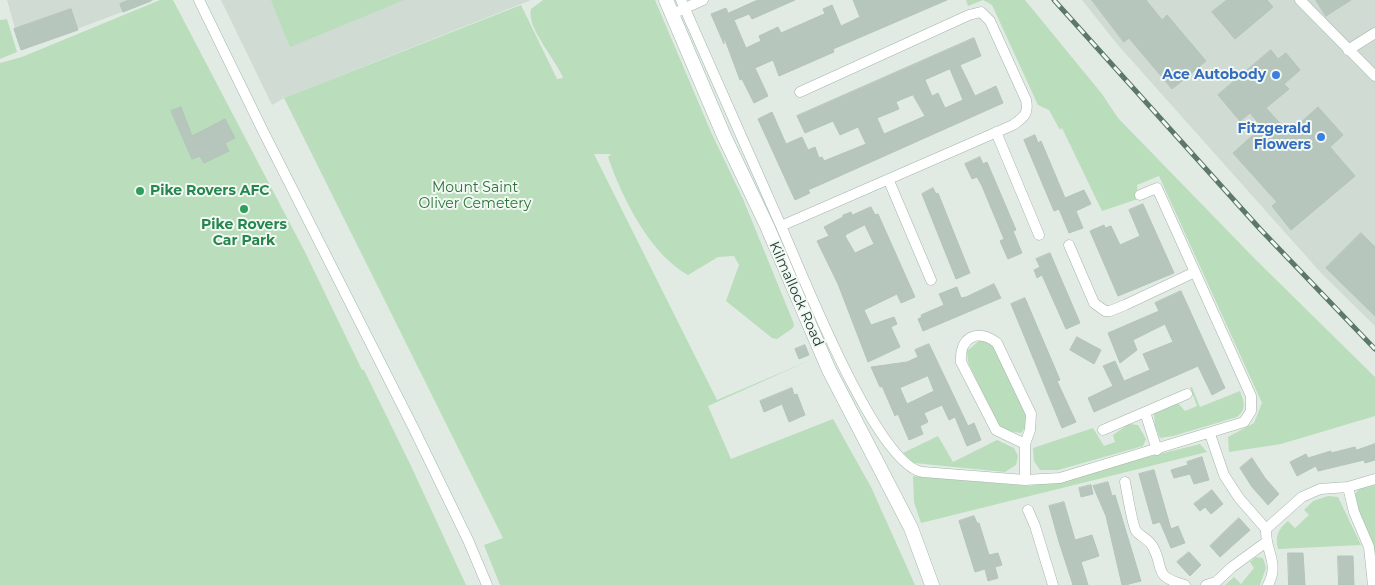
<!DOCTYPE html>
<style>
body{margin:0}
canvas{display:block;background:#e1ebe4}
</style>
<canvas width="1375" height="585"></canvas>
<script>
const g = document.querySelector('canvas').getContext('2d');
g.lineJoin = 'round';
function paint(path, color) { g.fillStyle = color; g.fill(path, 'evenodd'); }
function stroke(path, color, width, dash) { g.strokeStyle = color; g.lineWidth = width; g.lineCap = dash ? 'butt' : 'round'; g.setLineDash(dash || []); g.stroke(path); }
function write(font, color, halo, rows, align = 'center') {
  g.font = font + ' Montserrat,sans-serif'; g.lineWidth = 4; g.setLineDash([]); g.textBaseline = 'middle'; g.strokeStyle = halo; g.fillStyle = color; for (const [text, x, y, turn = 0] of rows) {
    g.save(); g.translate(x, y); g.rotate((+turn || 0) * Math.PI / 180); g.textAlign = isNaN(turn) ? turn : align; if (halo) g.strokeText(text, 0, 0); g.fillText(text, 0, 0); g.restore();
  }
}
paint(new Path2D(`
 M7 0H154L21 50Z
 M221 0H531L284 98 272 105Z
 M1082 0H1375V326L1322 274 1117 44Z`), '#cfdbd3');
paint(new Path2D(`
 M160 0H173L306 254 362 370H364L411 466 466 585H0V63L22 57Z
 M271 0H404L290 47Z
 M543 0H655L711 132 743 199 794 324 793 328 777 339 772 338 726 301 739 265 734 256 718 257 688 275C650 254 622 198 608 157L611 154H594L717 400 815 358 708 406 731 459 833 419 871 487 915 585H500L484 545 503 538 284 98 521 5 557 79 563 78C556 59 526 28 531 9Z
 M966 0H1025L1102 94 1118 118 1256 260 1375 377V416L1281 444 1229 452 1228 437 1254 423 1262 403 1159 176 1137 185 1138 199 1102 211 1062 128 1060 130 1049 110 1038 105 992 5 983 0 968 6Z
 M7 19 17 52 0 59V20Z
 M980 340 992 344 1027 418 1025 428 1021 433 1008 431 998 426 968 362 967 351Z
 M1190 387H1192L1200 407 1240 391C1244 402 1247 409 1237 417L1173 436 1160 438 1155 426 1154 414 1178 403 1185 411 1197 406Z
 M1129 424 1138 425 1146 439 1143 446 1058 470H1040L1034 461 1033 448 1093 428 1104 446 1115 442 1113 435Z
 M938 436 953 462 997 440 1014 448 1018 456 1016 465 1005 472 914 463 903 453Z
 M1200 444 1207 452 921 523 914 502 913 476 1030 486Z
 M1375 485V567L1358 514 1355 494 1359 489Z
 M1328 496 1338 497 1361 545 1278 549C1275 536 1278 529 1288 521L1295 528 1309 515 1304 510 1313 501Z
 M1256 557 1263 558 1266 568 1260 585H1225L1234 577 1241 584 1254 568 1250 562Z`), '#baddbb');
const building = new Path2D(`
 M129 0H151V1L123 12 120 4Z
 M758 0H795L752 19 749 14 734 20 746 48 761 41 759 36 778 27 781 33 822 15 825 14 823 9 832 5 841 26 860 17 853 0H947L833 49 834 52 779 76 773 60 755 68 768 96 754 103 742 79 740 80 724 37V44L711 14 726 8 728 13Z
 M1092 0H1146L1162 20 1167 15 1206 61 1172 89 1129 38 1124 42Z
 M1227 0H1267L1273 7 1235 39 1212 12Z
 M1316 0H1351L1326 16Z
 M71 9 78 30 21 50 14 29Z
 M974 38 981 56 960 65 975 96 996 86 1003 103 824 183 808 190 810 193 795 200 758 119 772 112 786 144 802 137 808 150 815 147 819 158 822 157 824 161 866 144 858 127 840 135 833 121 805 133 797 116ZM950 69 963 100 945 108 938 93 932 96 925 80ZM913 95 925 116 884 134 877 118 899 109 896 102Z
 M1271 50 1278 59 1286 53 1300 70 1284 84 1289 89 1266 108 1289 133 1318 107 1343 135 1330 147 1355 176 1291 230 1272 206 1277 202 1233 153 1262 127 1250 113 1240 121 1218 95Z
 M181 107 192 136 225 119 235 138 225 143 229 151 204 163 200 156 192 159 171 111Z
 M1035 135 1038 143 1041 141 1065 198 1084 190 1091 204 1076 211 1083 228 1069 233 1059 209 1054 211 1024 140Z
 M980 157 983 164 987 162 1016 230 1013 231 1022 253 1008 259 1000 241 1004 239 982 186 977 177 972 179 965 164Z
 M933 188 936 194 938 193 970 273 956 279 922 194Z
 M1143 204 1174 273 1118 296 1090 231 1104 225 1105 228 1111 226 1120 245 1140 236 1129 210Z
 M871 207 875 215 878 214 915 297 901 303 897 294 864 310 871 325 894 317 897 324 891 327 900 347 868 362 838 284 817 241 829 236 824 227 843 217V215L851 212 852 215ZM865 225 874 244 855 253 845 236 847 234Z
 M1361 233 1375 247V316L1326 268Z
 M1050 253 1080 323 1066 329 1042 275 1037 278 1034 270 1040 267 1036 259Z
 M994 284 1001 298 923 331 918 319 922 317 921 315 944 305 939 294 957 287 961 298 966 297Z
 M1181 291 1225 388 1212 395 1198 366 1094 412 1088 398 1113 386 1103 366 1115 361 1124 381 1150 370 1143 354 1173 342 1165 324 1133 340 1137 350 1120 363 1108 333 1159 311 1155 303Z
 M1025 298 1060 380 1057 381 1076 422 1062 428 1011 304Z
 M1077 337 1101 350 1094 364 1070 350Z
 M929 344 968 426 974 423 981 440 967 446 955 417 949 420 942 405 924 413 928 422 920 426 923 434 909 440 898 414 895 416 882 386 880 387 871 367 907 362 918 357 915 350ZM928 376 934 391 907 404 900 388Z
 M805 345 809 355 799 359 795 349Z
 M792 388 794 395 797 394 805 415 789 422 782 404 764 412 760 401Z
 M1375 444V460L1365 463 1364 460 1318 471 1316 466 1297 476 1290 462 1306 454 1308 458 1331 451V453L1355 447 1356 450Z
 M1202 457 1209 480 1194 484 1190 474 1174 478 1171 470 1188 465 1187 462Z
 M1252 458 1265 478 1279 494 1268 505 1252 487 1240 468Z
 M1154 470 1171 529 1178 526 1185 543 1171 548 1160 522 1153 524 1139 474Z
 M1108 482 1112 496 1115 495 1141 581 1125 585H1122L1106 516 1093 486Z
 M1091 485 1093 494 1081 497 1079 488Z
 M1212 490 1223 504 1211 514 1205 507 1200 511 1194 504Z
 M1064 502 1075 540 1092 535 1099 556 1081 562 1088 585H1073L1059 542 1049 506Z
 M974 516 977 523H979L989 555 998 553 1002 565 995 567 998 578 988 581 985 569 975 572 959 521Z
 M1239 518 1250 530 1220 557 1210 546Z
 M1189 552 1201 565 1190 576 1177 562Z
 M1288 553H1303L1305 585H1289Z
 M1338 556H1353L1354 585H1339Z`);
paint(building, '#b6c6bd');
stroke(building, '#b3c5ba', 1);
const street = new Path2D(`
 M199 0 263 131 414 429 468 540 487 585
 M681 0 781 226 1013 125C1024 117 1029 114 1026 100L990 21 981 12 969 15 800 92
 M1300 0 1375 76
 M679 11 703 0
 M1348 50 1375 33
 M996 132 1039 235
 M889 181 931 280
 M781 226C801 271 877 467 923 472L1025 480 1060 478 1244 422 1251 411V396L1157 188 1140 195
 M1069 245 1094 303 1105 311H1110L1125 305 1195 272
 M1145 412 1157 450
 M1103 430 1187 394
 M1210 434 1224 475 1239 498 1266 529C1265 552 1280 563 1268 585
 M1025 444 996 430 961 362C959 337 978 328 997 343L1031 414 1030 430 1025 444V480
 M1125 482C1127 491 1132 524 1136 531 1141 537 1149 539 1153 547 1165 569 1152 576 1185 585
 M1348 487 1354 512 1369 547 1373 585
 M1028 510 1035 526 1053 585
 M1266 529 1302 497 1320 489 1348 487 1375 479
 M1206 585 1216 582 1232 567 1265 543`);
const secondary = new Path2D(`
 M666 0 724 136 767 226 829 370 911 528 932 585`);
stroke(street, '#a4b3aa', 11);
stroke(secondary, '#9fb7aa', 15);
stroke(street, '#fff', 10);
stroke(secondary, '#fff', 14);
const rail = new Path2D(`
 M1054 0 1260 229 1375 349`);
stroke(rail, '#5c786a', 5);
stroke(rail, '#f1f8f3', 3, [9]);
for (const [x, y, r, color] of [
 [1276,75,5,"#3f7fe0"],
 [1321,137,5,"#3f7fe0"],
 [140,191,5,"#2e9e5b"],
 [244,209,5,"#2e9e5b"]
]) { const dot = new Path2D(); dot.arc(x, y, r, 0, 2 * Math.PI); g.fillStyle = color; g.fill(dot); stroke(dot, '#f1f8f3', 2); }
write('bold 14px', '#366cbe', '#f1f8f3', [
 ["Ace Autobody",1266,75],
 ["Fitzgerald",1311,129],
 ["Flowers",1311,145]
], 'right');
write('14px', '#2c7337', '#f1f8f3', [
 ["Mount Saint",475,188],
 ["Oliver Cemetery",475,204]
]);
write('bold 14px', '#27864d', '#f1f8f3', [
 ["Pike Rovers AFC",150,191],
 ["Pike Rovers",244,225,"center"],
 ["Car Park",244,241,"center"]
], 'left');
write('14px', '#213c2f', '#f1f8f3', [
 ["Kilmallock Road",796,294,66]
]);
</script>
